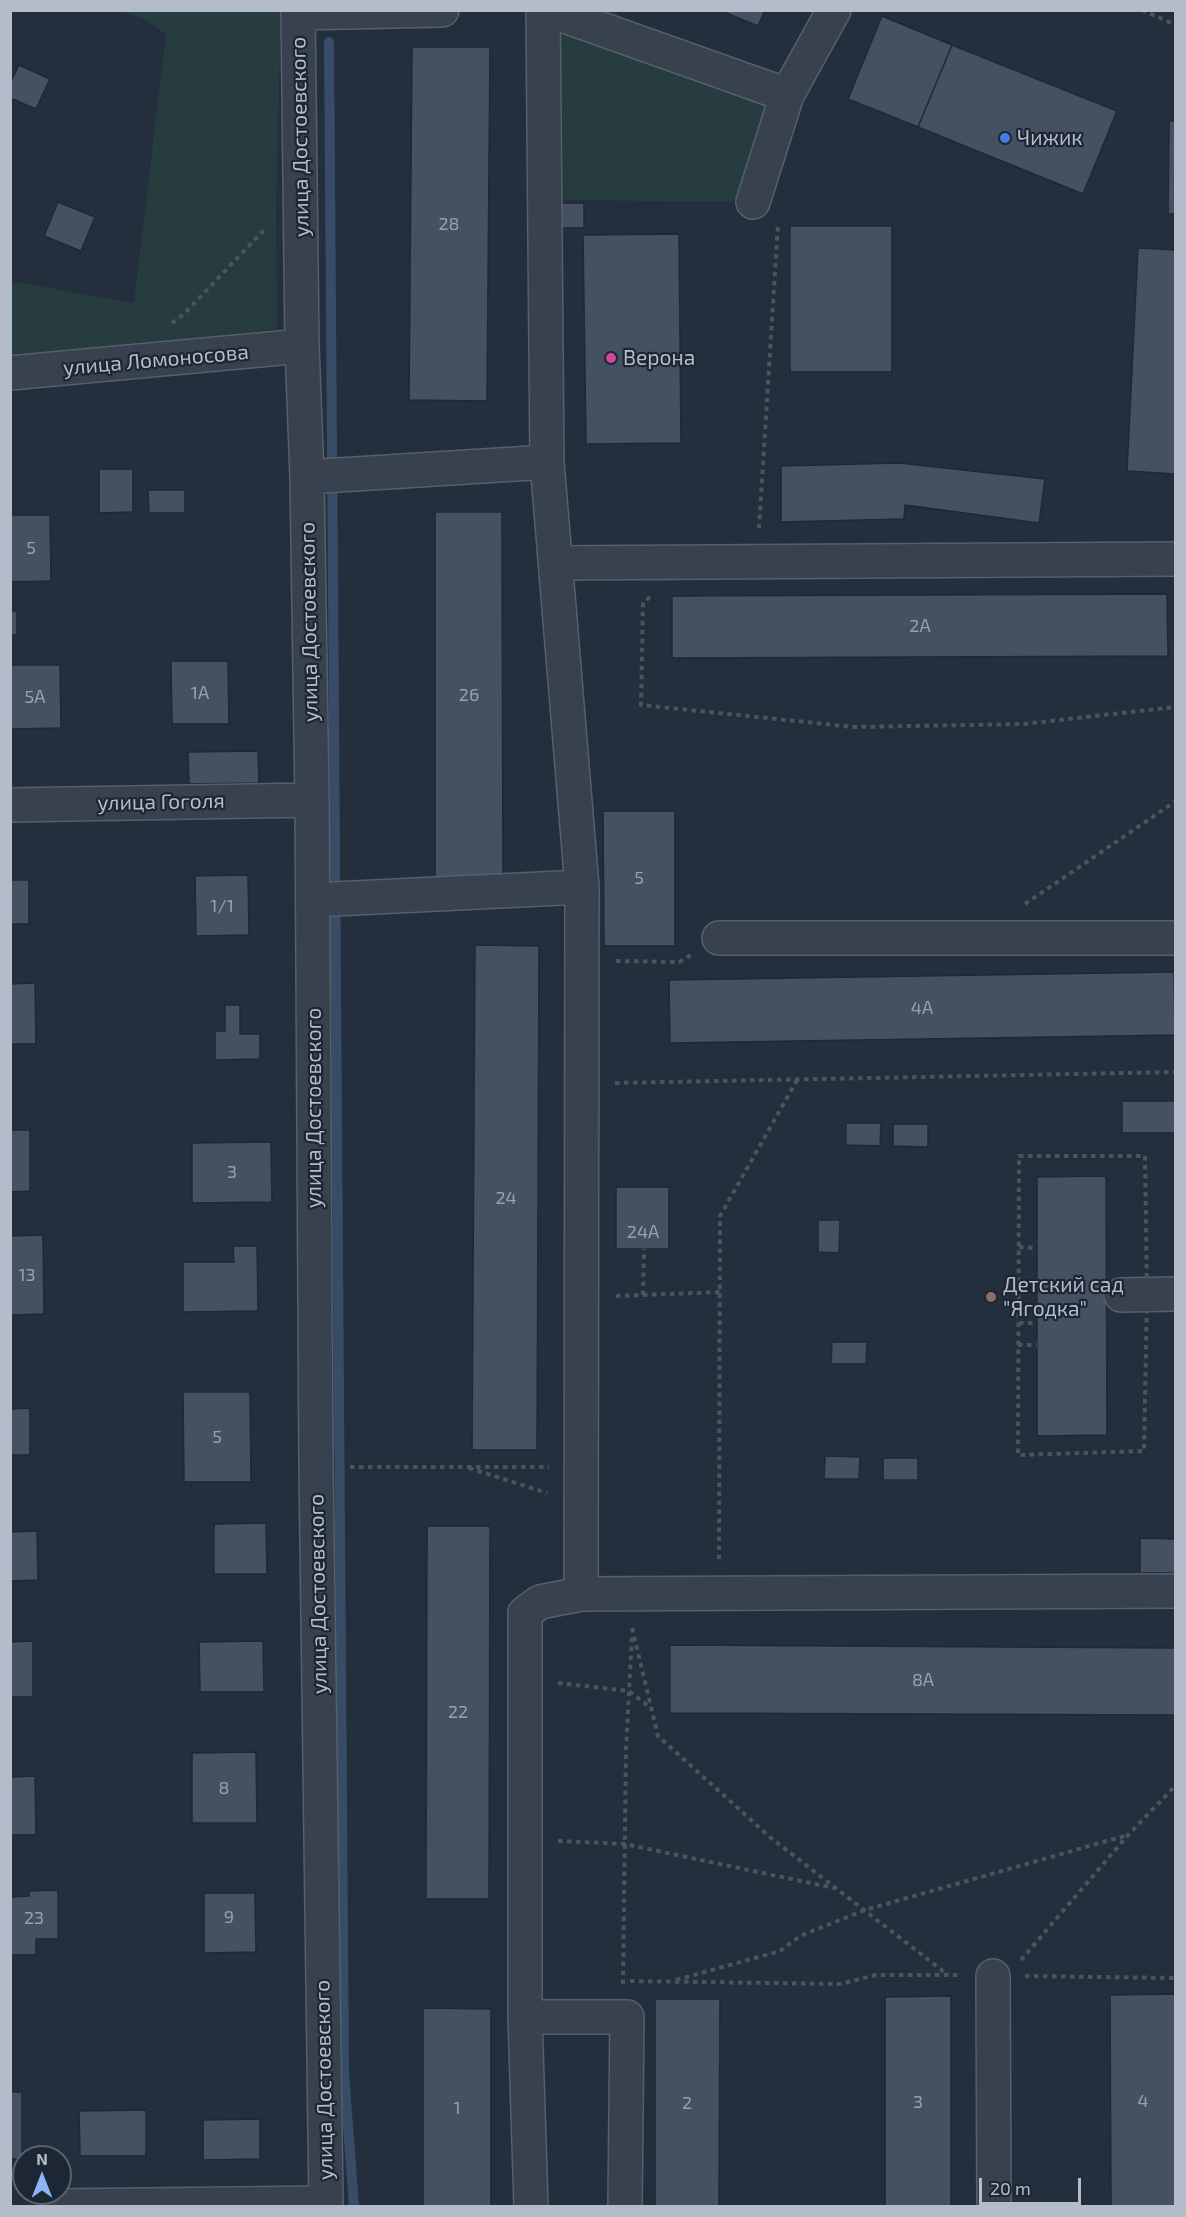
<!DOCTYPE html>
<meta charset="utf-8">
<style>
body{margin:0}
#map{position:relative;width:1186px;height:2217px;overflow:hidden;background:#242f3e;font-family:"Exo 2",sans-serif}
canvas{display:block}
.frame{position:absolute;inset:0;border:12px solid #b4bcc9;pointer-events:none}
.north{position:absolute;left:12px;top:2145px;width:60px;height:60px;box-sizing:border-box;background:#1d2633;border:2px solid #59626f;border-radius:50%;rotate:0deg;font-size:16px;font-weight:700;line-height:24px;text-align:center;color:#b4bcc9}
.north::after{content:'';display:block;margin:auto;width:21px;height:27px;background:#8ab4f8;clip-path:polygon(50% 0,100% 100%,50% 72%,0 100%)}
.scale{position:absolute;left:979px;top:2178px;width:102px;height:27px;box-sizing:border-box;border:3px solid #b4bcc9;border-top:0;padding-left:8px;font-size:18px;line-height:21px;white-space:nowrap;color:#b4bcc9;-webkit-text-stroke:4px #1d2633;paint-order:stroke}
</style>
<div id="map">
<canvas width="1186" height="2217"></canvas>
<div class="frame"></div>
<div class="north">N</div>
<div class="scale">20 m</div>
</div>
<script>
const g = document.querySelector('canvas').getContext('2d');
g.lineJoin = 'round';
function paint(path, color) { g.fillStyle = color; g.fill(path, 'evenodd'); }
function stroke(path, color, width, dash) { g.strokeStyle = color; g.lineWidth = width; g.lineCap = dash ? 'butt' : 'round'; g.setLineDash(dash || []); g.stroke(path); }
function write(font, color, halo, rows, align = 'center') {
  g.font = font + ' "Exo 2",sans-serif'; g.lineWidth = 4.5; g.setLineDash([]); g.textBaseline = 'middle'; g.strokeStyle = halo; g.fillStyle = color; for (const [text, x, y, turn = 0] of rows) {
    g.save(); g.translate(x, y); g.rotate((+turn || 0) * Math.PI / 180); g.textAlign = isNaN(turn) ? turn : align; if (halo) g.strokeText(text, 0, 0); g.fillText(text, 0, 0); g.restore();
  }
}
paint(new Path2D(`
 M118 11H281L276 211 277 329 11 362 10 281 134 303 166 34 143 18Z
 M548 11 787 95 753 202 545 200Z`), '#263c3f');
stroke(new Path2D(`
 M329 42 344 2072 354 2206`), '#394c67', 10);
const building = new Path2D(`
 M719 10H765L758 26Z
 M882 16 952 45 918 127 848 99Z
 M952 45 1117 111 1083 194 918 127Z
 M412 47H490L487 401 409 400Z
 M19 65 50 79 36 109 10 98V83Z
 M1169 121H1176V214H1168Z
 M58 202 95 217 81 251 44 236Z
 M551 203H584V228H551Z
 M790 226H892V372H790Z
 M679 234 681 443 586 444 583 235Z
 M1138 248 1176 250V474L1127 471Z
 M899 463 1045 479 1039 523 905 505 904 519 781 522V466Z
 M99 469H133V512L99 513Z
 M148 490H185V513H149Z
 M435 512H502L503 879H435Z
 M10 515H50L51 581 10 582Z
 M1167 594 1168 656 672 658V596Z
 M10 611H17V635H10Z
 M171 661H228L229 724H172Z
 M10 665H60L61 728 10 729Z
 M258 751 259 783 189 784 188 752Z
 M603 811H675V946H604Z
 M248 875 249 935 196 936 195 876Z
 M10 880H29V924H10Z
 M475 945 539 946 537 1450H472Z
 M1174 972 1175 1035 670 1043 669 980Z
 M35 983 36 1044H10V984Z
 M225 1005H240V1034H260V1059L215 1060V1031H225Z
 M1122 1101H1176V1133H1122Z
 M846 1123H881L880 1146 846 1145Z
 M893 1124H928V1147L893 1146Z
 M10 1130H30V1191L10 1192Z
 M271 1142 272 1202 192 1203V1143Z
 M1106 1176 1107 1435 1037 1436V1177Z
 M616 1187H669V1249H616Z
 M818 1220H840L839 1253 818 1252Z
 M43 1235 44 1314 10 1315V1236Z
 M233 1246H257L258 1311 183 1312V1262H234Z
 M832 1342H867L866 1364H831Z
 M183 1392H250L251 1482H184Z
 M30 1408V1455H10V1409Z
 M825 1456 860 1457 859 1479H824Z
 M883 1458H918V1480H883Z
 M266 1523 267 1574H214V1524Z
 M427 1526H490L489 1899H426Z
 M37 1531 38 1580 10 1581V1532Z
 M1140 1538 1176 1539V1573H1140Z
 M33 1641V1697H10V1642Z
 M263 1641 264 1692H200L199 1642Z
 M670 1645 1176 1648V1715L670 1713Z
 M256 1752 257 1823H192V1753Z
 M35 1776 36 1835H10V1777Z
 M58 1890V1939H36V1955H10V1897L29 1896V1891Z
 M204 1893H255L256 1952 204 1953Z
 M1176 1994V2206H1111L1110 1995Z
 M951 1996V2206H885V1997Z
 M655 1999H720L719 2206H655Z
 M423 2008 491 2009V2206H423Z
 M10 2092H22V2159H10Z
 M146 2110V2156H80L79 2111Z
 M260 2119V2159L203 2160V2120Z`);
paint(building, '#455162');
stroke(building, '#1f2835', 1.5);
const minor = new Path2D(`
 M298 10 302 346 307 477 312 800 316 1467 326 2206
 M548 10 787 95 834 10
 M298 13 442 10
 M753 202 787 95
 M10 373 302 346
 M307 477 547 462 543 10
 M556 563 1176 559
 M10 805 312 800
 M582 887 581 1594 1176 1591
 M313 900 582 887 547 462
 M719 938H1176
 M1121 1295 1176 1294
 M993 1976 994 2206
 M525 2017H627L625 2206
 M56 2206 326 2203
 M531 2206 525 2017V1613L540 1602 581 1594`);
stroke(minor, '#565f6c', 36);
stroke(new Path2D(`
 M1142 10 1176 25
 M172 323 184 314 266 228
 M759 528 778 224
 M650 597 643 603 641 705 854 727 1024 724 1176 707
 M1025 904 1176 801
 M616 961 679 962 691 955
 M615 1083 1176 1072
 M1019 1156H1145L1147 1295 1144 1451 1018 1455Z
 M1019 1247 1037 1248
 M643 1295 644 1249
 M616 1296 720 1292
 M1019 1323H1037
 M1018 1345H1037
 M350 1467H549
 M469 1468 547 1493
 M719 1559 720 1216 797 1080
 M632 1628 658 1736 771 1838 948 1975
 M558 1683 629 1691 652 1709
 M558 1841 625 1844 834 1888
 M1021 1960 1128 1835 1176 1785
 M1025 1976 1176 1978
 M676 1980 780 1951 800 1936 865 1910 1128 1835
 M630 1981 840 1984 876 1975H961
 M623 1984 626 1749 632 1635`), '#44595c', 4, [4.5, 4.5]);
stroke(minor, '#38414e', 33);
for (const [x, y, r, color] of [
 [1005,138,6,"#3f7fe0"],
 [611,358,6,"#d1479c"],
 [991,1297,6,"#8d6e63"]
]) { const dot = new Path2D(); dot.arc(x, y, r, 0, 2 * Math.PI); g.fillStyle = color; g.fill(dot); stroke(dot, '#1d2633', 2); }
write('18px', '#98a1af', null, [
 ["28",449,224],
 ["5",31,548],
 ["2А",920,626],
 ["1А",200,693],
 ["26",469,695],
 ["5А",35,697],
 ["5",639,878],
 ["1/1",222,906],
 ["4А",922,1008],
 ["3",232,1172],
 ["24",506,1198],
 ["24А",643,1232],
 ["13",27,1275],
 ["5",217,1437],
 ["8А",923,1680],
 ["22",458,1712],
 ["8",224,1788],
 ["9",229,1917],
 ["23",34,1918],
 ["4",1143,2101],
 ["3",918,2102],
 ["2",687,2103],
 ["1",457,2108]
]);
write('21px', '#b4bcc9', '#1d2633', [
 ["улица Достоевского",300,137,-91],
 ["улица Ломоносова",156,360,-5],
 ["улица Достоевского",309,622,-91],
 ["улица Гоголя",161,802,-1],
 ["улица Достоевского",314,1108,-90],
 ["улица Достоевского",318,1594,-91],
 ["улица Достоевского",324,2080,-91]
]);
write('21px', '#b4bcc9', '#1d2633', [
 ["Чижик",1017,138],
 ["Верона",623,358],
 ["Детский сад",1003,1285],
 ["\"Ягодка\"",1003,1309]
], 'left');
</script>
